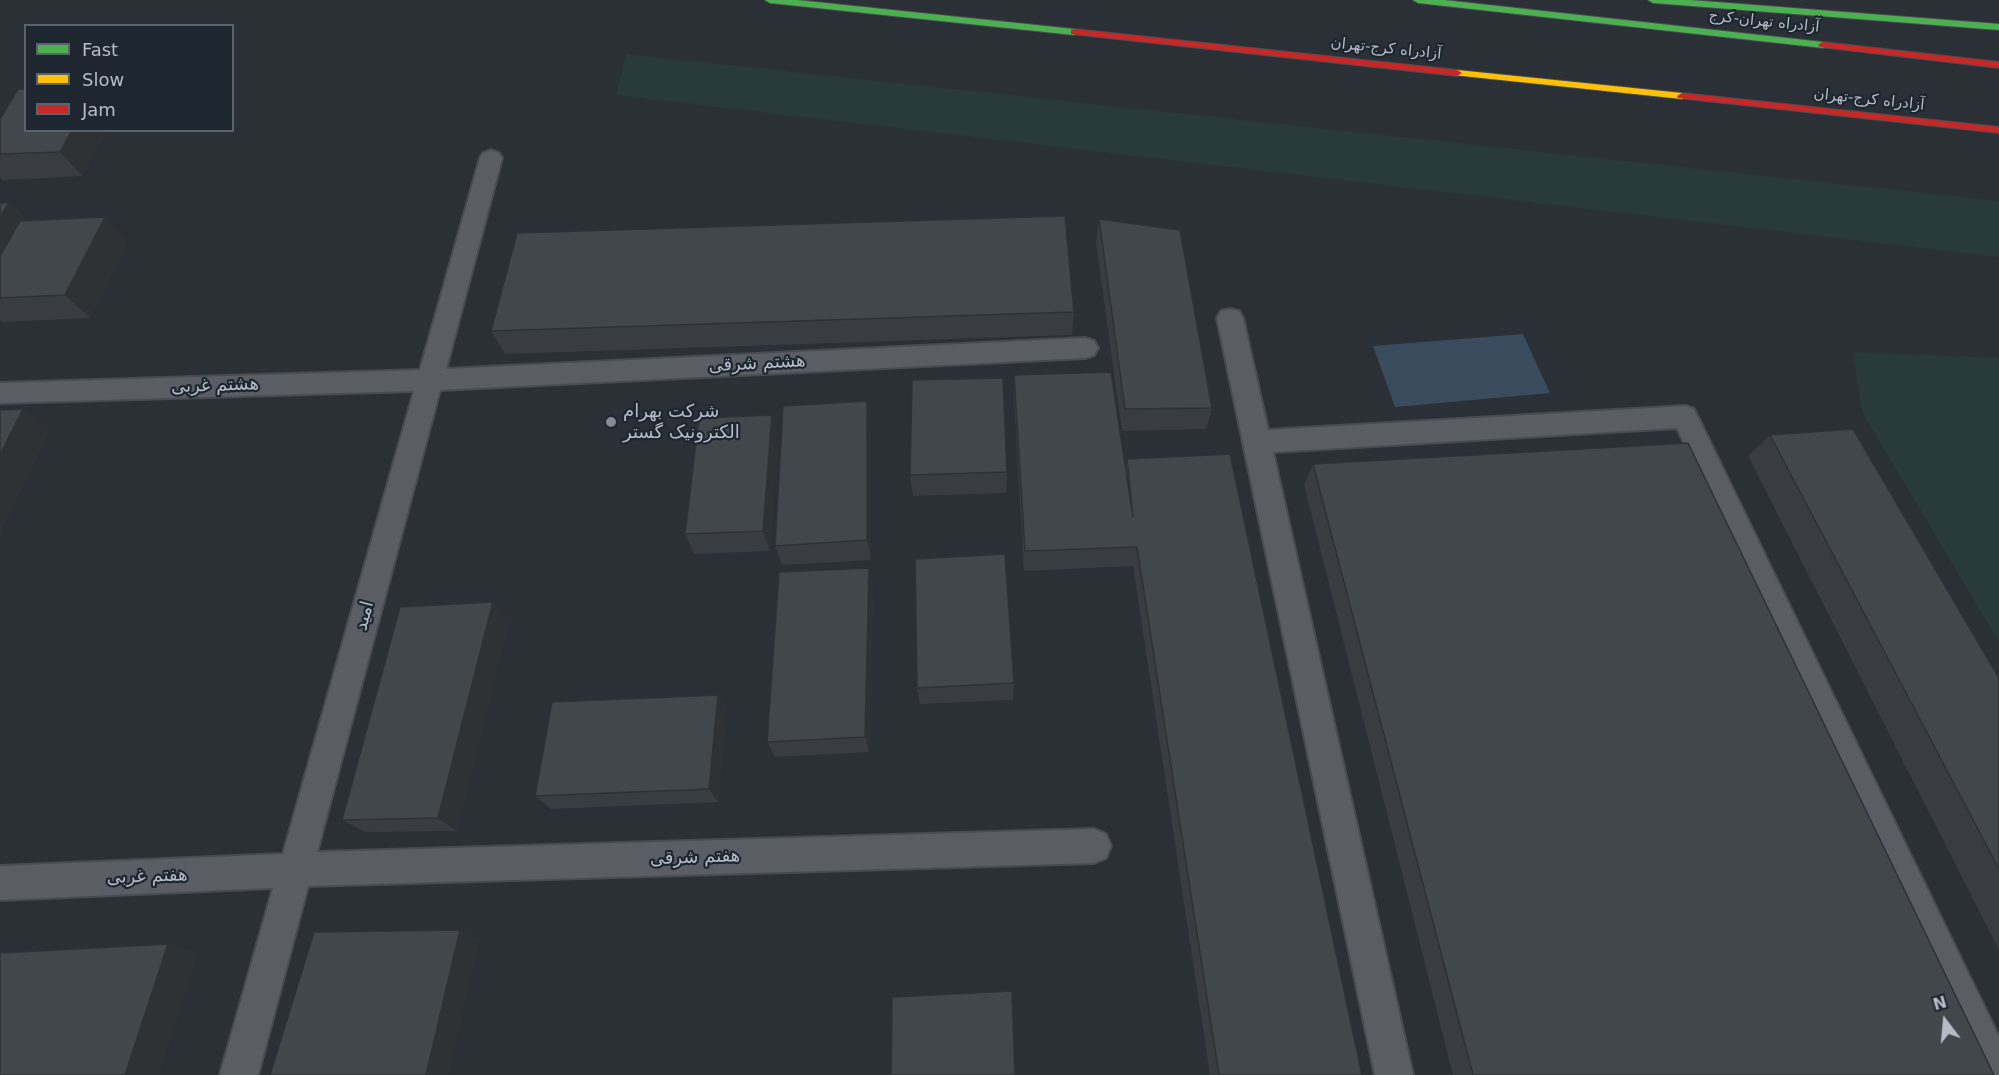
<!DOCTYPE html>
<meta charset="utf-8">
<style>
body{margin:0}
#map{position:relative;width:1999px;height:1075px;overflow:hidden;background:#2a3036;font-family:"DejaVu Sans",sans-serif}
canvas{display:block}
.legend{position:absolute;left:24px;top:24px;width:210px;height:108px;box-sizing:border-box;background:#1e2630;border:2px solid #5a626c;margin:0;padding:8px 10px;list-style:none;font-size:18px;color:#b5bcc7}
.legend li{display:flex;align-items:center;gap:12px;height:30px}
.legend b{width:30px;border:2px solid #5a626c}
.north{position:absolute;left:1915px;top:991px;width:60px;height:60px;-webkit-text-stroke:4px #1e2630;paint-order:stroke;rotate:344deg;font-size:16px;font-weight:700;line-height:24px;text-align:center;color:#b5bcc7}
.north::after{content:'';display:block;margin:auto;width:21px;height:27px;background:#b5bcc7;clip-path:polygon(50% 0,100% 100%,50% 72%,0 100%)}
</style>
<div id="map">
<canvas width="1999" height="1075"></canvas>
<ul class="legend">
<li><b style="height:8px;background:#4caf50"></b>Fast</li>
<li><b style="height:8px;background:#ffc107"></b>Slow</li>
<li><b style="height:8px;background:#c62828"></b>Jam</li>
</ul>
<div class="north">N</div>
</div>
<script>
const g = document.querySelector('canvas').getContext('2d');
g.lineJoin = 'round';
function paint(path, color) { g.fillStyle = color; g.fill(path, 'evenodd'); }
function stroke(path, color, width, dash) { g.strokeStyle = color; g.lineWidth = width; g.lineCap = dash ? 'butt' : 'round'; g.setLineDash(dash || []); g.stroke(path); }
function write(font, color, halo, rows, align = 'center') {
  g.font = font + ' "DejaVu Sans",Vazirmatn,sans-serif'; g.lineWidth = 4.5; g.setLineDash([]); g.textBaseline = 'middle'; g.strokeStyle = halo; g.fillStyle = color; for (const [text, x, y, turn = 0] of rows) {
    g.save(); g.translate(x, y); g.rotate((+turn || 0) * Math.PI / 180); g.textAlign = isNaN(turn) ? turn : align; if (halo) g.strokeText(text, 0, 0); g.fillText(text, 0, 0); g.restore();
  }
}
paint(new Path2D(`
 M626 54 1999 201V257L616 95Z
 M1853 352 1999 358V642L1862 412Z`), '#283a3c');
paint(new Path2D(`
 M1523 334 1550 393 1395 407 1373 346Z`), '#3a4b5e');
const lane = new Path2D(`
 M491 150 499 153 502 158 446 369 1085 338 1094 341 1098 348 1094 355 1085 358 440 390 317 852 1094 829 1106 834 1111 846 1106 858 1094 863 308 886 258 1075H220L273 888 0 900V866L283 854 414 391 0 403V383L420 370 480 158 483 153Z
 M1230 309 1239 311 1243 318 1268 430 1685 406 1694 409 1999 1037V1075H1979L1677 428 1273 452 1413 1075H1375L1217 318 1221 311Z`);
const fast = new Path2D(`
 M765 0H797L1074 29 1079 32 1074 35 770 3Z
 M1413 0H1444L1823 42 1828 45 1823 48 1418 3Z
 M1648 0H1690L1999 24V30L1653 3Z`);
const slow = new Path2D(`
 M1457 70 1682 93 1687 96 1682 99 1453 75 1452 73Z`);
const jam = new Path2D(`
 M1074 29 1457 70 1462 73 1457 76 1071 34V30Z
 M1823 42 1999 62V68L1820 47 1818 45Z
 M1682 93 1999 127V133L1678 98 1677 96Z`);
stroke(lane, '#484c51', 4);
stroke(fast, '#484c51', 2);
stroke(slow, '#484c51', 2);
stroke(jam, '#484c51', 2);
paint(lane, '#5a5e64');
paint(fast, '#4caf50');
paint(slow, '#ffc107');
paint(jam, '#c62828');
paint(new Path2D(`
 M0 119 26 130H107L82 176 2 180 0 177Z
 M0 203H9L27 221 128 241 90 318 2 322 0 320Z
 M1099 219 1212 408 1206 429 1122 431 1096 243Z
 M1074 312 1072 335 505 354 491 331Z
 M1014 375 1125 469 1127 459 1362 1075H1210L1133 566 1024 571 1014 398Z
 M772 415 778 437 770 551 694 554 685 534Z
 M870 423 871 560 782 565 775 546Z
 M1770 435 1999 678V950L1748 456Z
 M1313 464 1994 1075H1453L1304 485Z
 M1007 472 1006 493 913 496 910 475Z
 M869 568 873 587 869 752 775 757 767 742Z
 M509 621 457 831 365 832 342 820Z
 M1014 683 1013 700 920 704 917 688Z
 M718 695 727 711 718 802 551 809 535 796Z`), '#393d41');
paint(new Path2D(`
 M72 130H107L82 176 60 152Z
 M9 203 33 227 0 283V217Z
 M105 217 128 241 90 318 65 295Z
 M867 401 870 423 871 560 867 540Z
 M23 409 50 431 0 535V455Z
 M772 415 778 437 770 551 763 531Z
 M869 568 873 587 869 752 865 737Z
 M493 602 509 621 457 831 438 818Z
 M718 695 727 711 718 802 709 789Z
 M460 930 480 939 449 1075H426Z
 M168 944 199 953 160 1075H125Z`), '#2e3235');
const building = new Path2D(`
 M18 89H26V130H72L60 152 0 154V119Z
 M0 203H9L0 217Z
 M1065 216 1074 312 491 331 517 233Z
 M105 217 65 295 0 298V256L20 221Z
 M1099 219 1180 230 1212 408 1125 409Z
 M1111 372 1133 517 1127 459 1230 454 1362 1075H1219L1137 547 1025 551 1014 375Z
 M1003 378 1007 472 910 475 912 380Z
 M867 401V540L775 546 783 406Z
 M23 409 0 455V410Z
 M772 415 763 531 685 534 699 418Z
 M1853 429 1999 678V869L1770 435Z
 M1688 443 1994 1075H1473L1313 464Z
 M1005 554 1014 683 917 688 915 559Z
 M869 568 865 737 767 742 779 572Z
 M493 602 438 818 342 820 400 607Z
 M718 695 709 789 535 796 552 702Z
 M460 930 426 1075H270L314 932Z
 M168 944 125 1075H0V953Z
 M1012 991 1015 1075H891L892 997Z`);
paint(building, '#42474c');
stroke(building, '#2e3235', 1.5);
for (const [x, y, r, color] of [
 [611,422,6,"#848b94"]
]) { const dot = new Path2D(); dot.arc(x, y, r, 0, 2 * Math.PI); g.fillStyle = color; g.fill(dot); stroke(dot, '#1e2630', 2); }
write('15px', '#b5bcc7', '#1e2630', [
 ["آزادراه تهران-کرج",1764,22,6],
 ["آزادراه کرج-تهران",1386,49,6],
 ["آزادراه کرج-تهران",1869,100,6]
]);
write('18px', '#b5bcc7', '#1e2630', [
 ["هشتم شرقی",757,364,-3],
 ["هشتم غربی",215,386,-2],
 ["امید",365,616,-75],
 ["هفتم شرقی",695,858,-2],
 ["هفتم غربی",147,877,-2]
]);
write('18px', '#b5bcc7', '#1e2630', [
 ["شرکت بهرام",623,412],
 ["الکترونیک گستر",623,433]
], 'left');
</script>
